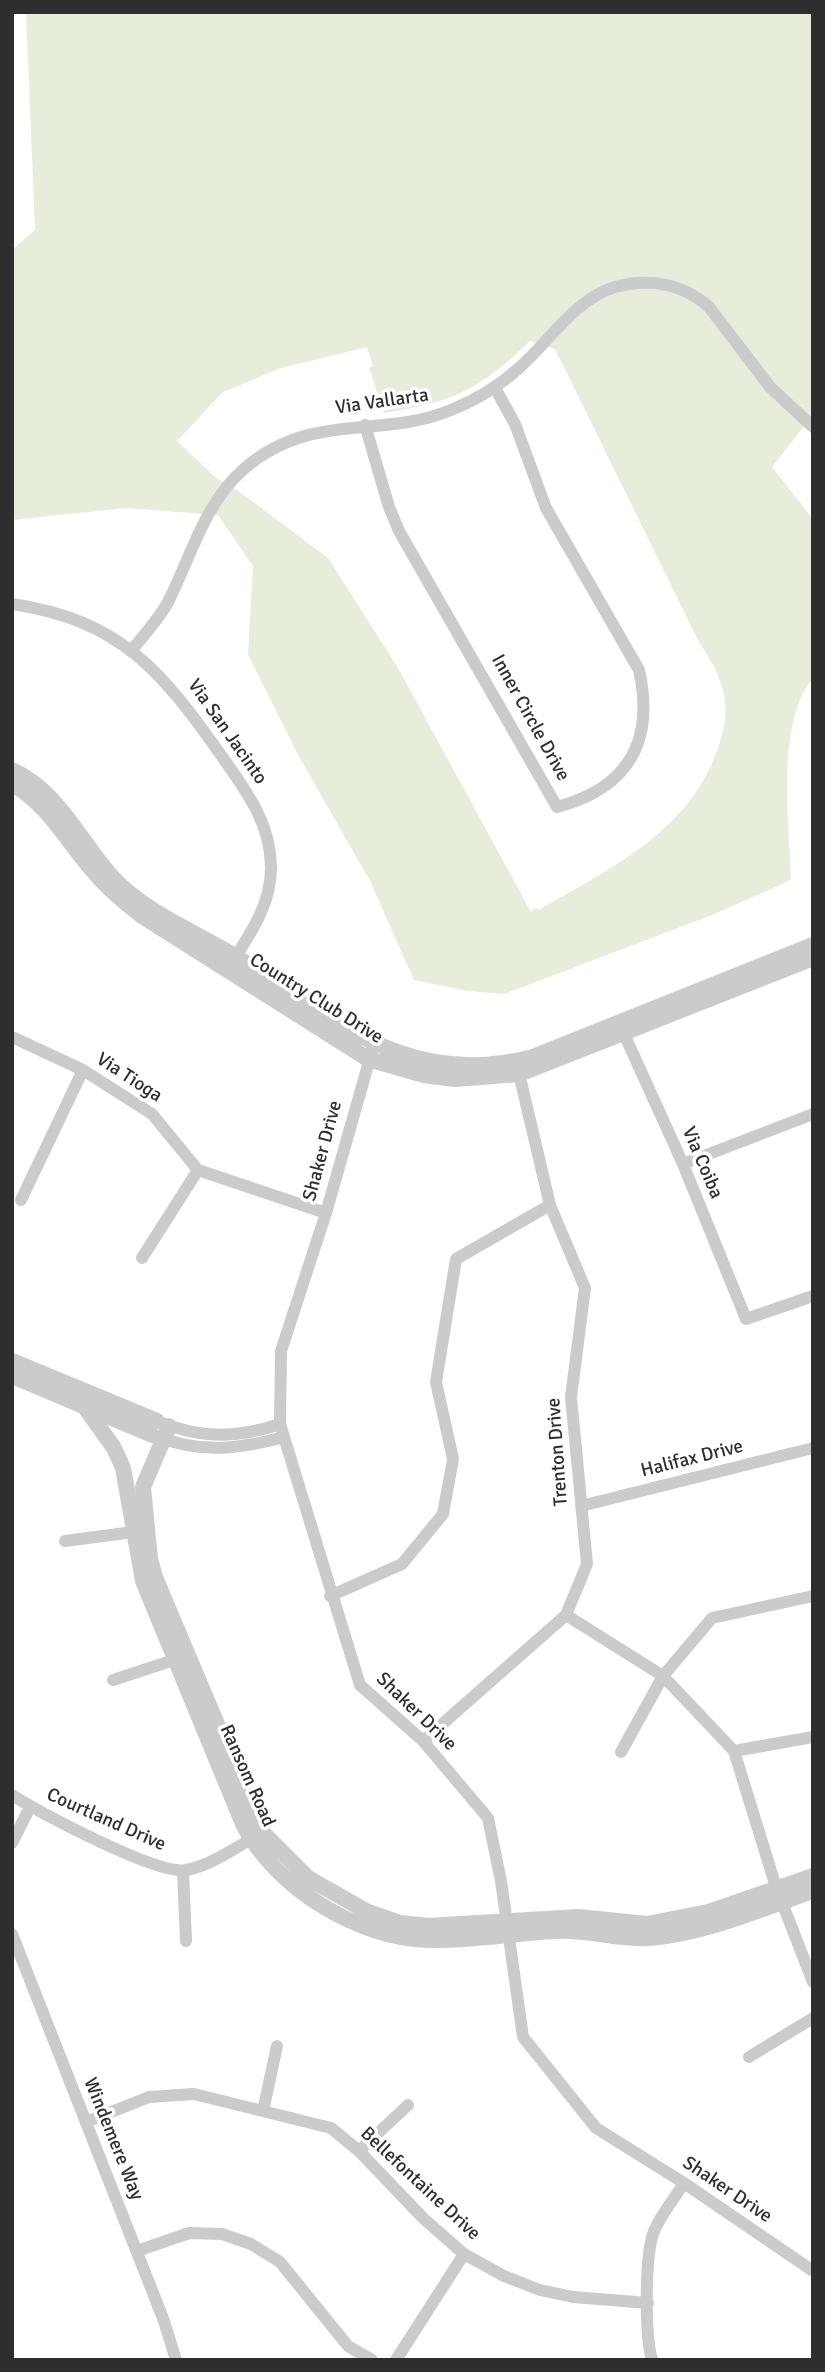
<!DOCTYPE html>
<style>
body{margin:0}
#map{position:relative;width:825px;height:2372px;overflow:hidden;background:#fff;font-family:Signika,sans-serif}
canvas{display:block}
.frame{position:absolute;inset:0;border:14px solid #2e2e2e;pointer-events:none}
</style>
<div id="map">
<canvas width="825" height="2372"></canvas>
<div class="frame"></div>
</div>
<script>
const g = document.querySelector('canvas').getContext('2d');
g.lineJoin = 'round';
function paint(path, color) { g.fillStyle = color; g.fill(path, 'evenodd'); }
function stroke(path, color, width, dash) { g.strokeStyle = color; g.lineWidth = width; g.lineCap = dash ? 'butt' : 'round'; g.setLineDash(dash || []); g.stroke(path); }
function write(font, color, halo, rows, align = 'center') {
  g.font = font + ' Signika,sans-serif'; g.lineWidth = 7; g.setLineDash([]); g.textBaseline = 'middle'; g.strokeStyle = halo; g.fillStyle = color; for (const [text, x, y, turn = 0] of rows) {
    g.save(); g.translate(x, y); g.rotate((+turn || 0) * Math.PI / 180); g.textAlign = isNaN(turn) ? turn : align; if (halo) g.strokeText(text, 0, 0); g.fillText(text, 0, 0); g.restore();
  }
}
paint(new Path2D(`
 M26 12H813V415L772 467 813 519V678C775 723 790 824 791 880L712 915 504 994 468 991 414 980 370 881 297 753 248 655 253 566 218 515 126 508 12 520V250L35 230ZM530 341 555 349 699 642C728 685 734 712 713 761 680 837 607 870 539 910L535 908 531 912 398 668 328 558 240 492 215 477 177 441 223 392 281 368 367 347 373 366 369 368 384 413C451 403 481 389 530 341Z`), '#e7eddb');
stroke(new Path2D(`
 M365 425 389 507 399 531 557 807C629 788 655 741 639 670L546 508 515 424 495 388
 M12 604C122 620 163 673 223 758 247 792 271 824 271 868 271 905 250 934 231 964
 M131 651C144 635 160 618 169 600 192 554 205 502 245 468 311 411 382 439 451 410 476 400 499 386 519 368 549 342 575 299 615 287 649 278 682 283 709 307L770 387 813 427
 M620 1025 683 1164 746 1319 813 1296
 M12 1037 83 1070 152 1114 198 1170 326 1213
 M374 1044 326 1213 281 1351 280 1424 360 1685 423 1741 488 1818 501 1881 523 2037 596 2128 684 2183 813 2271
 M683 1164 813 1114
 M21 1200 83 1070
 M142 1258 198 1170
 M162 1423C204 1439 238 1438 280 1424
 M156 1436C200 1454 239 1449 284 1437
 M581 1506 813 1448
 M65 1541 141 1531
 M330 1596 402 1564 443 1514 453 1459 436 1382 456 1259 550 1205
 M566 1615 663 1676 734 1751 776 1887 813 1982
 M113 1680 183 1657
 M423 1741 566 1615 587 1564 571 1397 585 1288 550 1205 517 1065
 M734 1751 813 1737
 M621 1752 663 1676 712 1618 813 1596
 M12 1795C38 1812 159 1876 186 1870 213 1865 235 1847 259 1835
 M12 1843 30 1807
 M183 1871 186 1941
 M12 1934 164 2321 176 2360
 M749 2057 813 2018
 M263 2111 277 2046
 M86 2122 149 2097 194 2094 331 2128 359 2151 424 2219 464 2254 504 2276 540 2290 573 2297 648 2303
 M359 2151 408 2105
 M137 2251 189 2233 222 2234 251 2244 280 2262 348 2346 372 2360
 M396 2360 464 2254
 M652 2360C645 2336 644 2251 655 2229 662 2213 675 2198 684 2183`), '#cbcbcb', 12);
stroke(new Path2D(`
 M12 770C58 790 81 843 113 878 147 914 196 932 238 958 336 1019 407 1090 533 1057L813 945
 M12 784C48 804 68 843 94 872 108 889 125 903 142 916L368 1059 424 1075 455 1079 519 1074 813 958
 M12 1361 157 1421
 M12 1376 152 1435
 M84 1406 114 1448 123 1468 143 1581 243 1824C276 1888 357 1938 429 1940 470 1941 514 1933 555 1931 587 1929 619 1940 650 1938 706 1933 760 1909 813 1891
 M169 1426 143 1487 150 1559 155 1577 263 1833 308 1878 366 1911 400 1923 428 1926 578 1917 647 1924 708 1912 813 1876`), '#cbcbcb', 16);
write('19px', '#2e2e2e', '#fff', [
 ["Via Vallarta",382,402,-8],
 ["Inner Circle Drive",530,718,61],
 ["Via San Jacinto",227,732,55],
 ["Country Club Drive",316,999,32],
 ["Via Tioga",129,1078,33],
 ["Shaker Drive",323,1151,-75],
 ["Via Coiba",702,1163,67],
 ["Trenton Drive",558,1452,-94],
 ["Halifax Drive",692,1459,-14],
 ["Shaker Drive",416,1712,44],
 ["Ransom Road",247,1776,66],
 ["Courtland Drive",106,1820,24],
 ["Windemere Way",113,2139,68],
 ["Bellefontaine Drive",420,2184,43],
 ["Shaker Drive",727,2190,34]
]);
</script>
